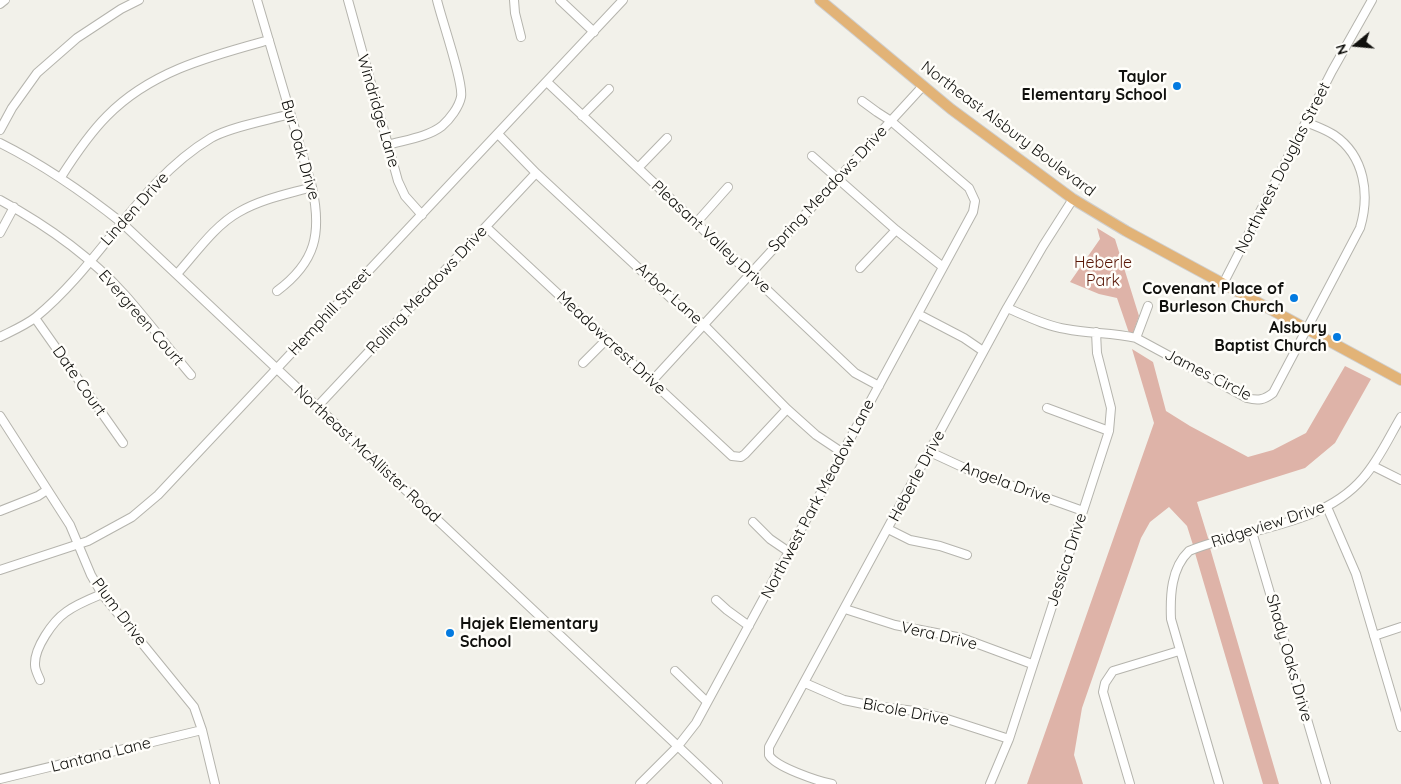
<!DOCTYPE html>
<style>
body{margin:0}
#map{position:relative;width:1401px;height:784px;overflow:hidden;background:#f2f1ea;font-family:Quicksand,sans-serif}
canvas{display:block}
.north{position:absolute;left:1331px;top:20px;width:50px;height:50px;-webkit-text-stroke:4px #fffefa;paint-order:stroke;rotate:253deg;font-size:14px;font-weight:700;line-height:20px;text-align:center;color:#10100d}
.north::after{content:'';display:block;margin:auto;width:18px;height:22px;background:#10100d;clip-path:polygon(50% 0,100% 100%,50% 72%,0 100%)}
</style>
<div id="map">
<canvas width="1401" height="784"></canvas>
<div class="north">N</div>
</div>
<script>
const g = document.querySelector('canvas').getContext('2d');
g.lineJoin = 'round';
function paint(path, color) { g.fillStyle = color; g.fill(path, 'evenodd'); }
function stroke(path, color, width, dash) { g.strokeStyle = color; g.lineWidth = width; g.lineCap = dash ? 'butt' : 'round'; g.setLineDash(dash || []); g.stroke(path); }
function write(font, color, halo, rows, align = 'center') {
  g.font = font + ' Quicksand,sans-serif'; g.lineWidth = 5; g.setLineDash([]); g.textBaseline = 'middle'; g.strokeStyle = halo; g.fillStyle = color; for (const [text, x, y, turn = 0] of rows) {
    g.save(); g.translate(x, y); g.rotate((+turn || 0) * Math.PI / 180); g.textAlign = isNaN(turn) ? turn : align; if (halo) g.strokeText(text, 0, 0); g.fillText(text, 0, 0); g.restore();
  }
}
paint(new Path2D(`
 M1097 228 1115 239 1139 316 1133 333H1129L1117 298 1099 294 1070 282 1100 239Z
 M1132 349 1153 362 1166 411 1190 426 1248 457 1273 450 1306 433 1345 366 1371 379 1335 443 1305 468 1197 502 1209 541 1193 545 1187 526 1169 507 1150 522 1141 538 1082 708 1074 755 1083 784H1027L1154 423Z
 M1210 548 1279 784H1263L1195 553Z`), '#deb3a8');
const minor = new Path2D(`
 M257 0 312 187C322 233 316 262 277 291
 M348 0 398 181 405 196 422 215
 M514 0 515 13 521 37
 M560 0 594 32
 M0 4 5 0
 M547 82 855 373 879 386
 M582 116 609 89
 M0 130 12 108 37 73 77 38 121 9 139 0
 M498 134 536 173 675 302 704 325 787 409 816 435 843 453
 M0 143C44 165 83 192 122 223L718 784
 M388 145C405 140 428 137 442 126 450 119 459 107 461 97 464 83 441 18 437 0
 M812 156 896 230 943 267
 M638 168 667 138
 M61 177C75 155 89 134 107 116 151 71 211 56 269 40
 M0 200C46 225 90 256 125 295 148 321 169 349 191 375
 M696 223 728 187
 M486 227 732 456 741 457 745 454 787 409
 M0 233 14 207
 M860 268 896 230
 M177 274C196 253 214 226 239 212 261 199 288 194 312 187
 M1223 284 1332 71 1372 0
 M1007 308C1026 316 1046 326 1066 329 1090 334 1113 332 1136 338L1247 398C1258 401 1264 400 1273 393L1360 228C1370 195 1365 156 1334 135 1325 129 1315 126 1306 122
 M918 314 964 338 983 351
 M35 318 123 443
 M0 337C12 331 26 325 36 317 101 264 138 182 211 138 229 127 269 120 290 114
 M1136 338 1148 306
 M583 363 607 339
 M652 381 923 86
 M317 407 536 173
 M1047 408 1109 431
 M0 416 70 525 91 575 102 594 194 707 202 730 215 784
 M930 452 971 471 1083 511
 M1373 466 1401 480
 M1327 507 1356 574 1401 727
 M0 511 38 496 47 490
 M753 522 770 539 789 552
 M888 529 910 540 940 546 967 555
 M1252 532 1326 784
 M0 570 88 541 132 517 158 495 623 0
 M716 600 727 610 749 626
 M845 609 895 625 962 638 1032 664
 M1374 636 1401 627
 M675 671 707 702
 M40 680C38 675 35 670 35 665 34 648 53 621 66 612 77 604 90 599 102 594
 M805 683 844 700 873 706 915 711 944 718 1009 739
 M0 779 202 730
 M640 784 678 746 696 723 973 212 975 201 969 188 891 121 877 112 862 101
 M832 784C818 781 775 767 769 755V747L1007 308 1043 246 1073 199
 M990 784 1009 739 1109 431 1111 408 1097 353 1096 332
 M1130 784 1103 692 1105 683 1113 671 1179 651
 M1219 784 1171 619C1170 596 1171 568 1189 551 1245 528 1321 527 1363 478 1379 460 1389 437 1401 417`);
const major = new Path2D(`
 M820 0 951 109 1073 199 1126 231 1401 380`);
stroke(minor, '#b5b4ad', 10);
stroke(major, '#cfcfcf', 12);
stroke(minor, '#fff', 8);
stroke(major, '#e2b377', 10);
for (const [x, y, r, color] of [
 [1177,86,5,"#037ae0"],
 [1294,298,5,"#037ae0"],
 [1337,337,5,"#037ae0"],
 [450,633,5,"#037ae0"]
]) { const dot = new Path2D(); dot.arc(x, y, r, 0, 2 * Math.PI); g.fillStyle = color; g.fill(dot); stroke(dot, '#fffefa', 2); }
write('bold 16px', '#10100d', '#fffefa', [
 ["Taylor",1167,77],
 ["Elementary School",1167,95],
 ["Covenant Place of",1284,289],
 ["Burleson Church",1284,307],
 ["Alsbury",1327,328],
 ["Baptist Church",1327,346],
 ["Hajek Elementary",460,624,"left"],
 ["School",460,642,"left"]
], 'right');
write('16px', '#10100d', '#fffefa', [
 ["Windridge Lane",378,111,74],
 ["Northeast Alsbury Boulevard",1008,129,37],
 ["Bur Oak Drive",300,150,74],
 ["Northwest Douglas Street",1283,168,-63],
 ["Spring Meadows Drive",828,189,-47],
 ["Linden Drive",135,209,-48],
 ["Pleasant Valley Drive",711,237,43],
 ["Rolling Meadows Drive",427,290,-47],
 ["Arbor Lane",669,294,42],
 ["Hemphill Street",330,312,-47],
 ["Evergreen Court",141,318,49],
 ["Meadowcrest Drive",611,343,43],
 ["James Circle",1208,375,27],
 ["Date Court",79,381,55],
 ["Northeast McAllister Road",367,454,43],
 ["Heberle Drive",917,476,-62],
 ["Angela Drive",1006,483,20],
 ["Northwest Park Meadow Lane",818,499,-62],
 ["Ridgeview Drive",1268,525,-18],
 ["Jessica Drive",1067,560,-72],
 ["Plum Drive",119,612,53],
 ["Vera Drive",939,636,13],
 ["Shady Oaks Drive",1289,658,74],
 ["Bicole Drive",906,712,11],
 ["Lantana Lane",101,755,-14]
]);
write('16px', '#591707', '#fffefa', [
 ["Heberle",1103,263],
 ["Park",1103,281]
]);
</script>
